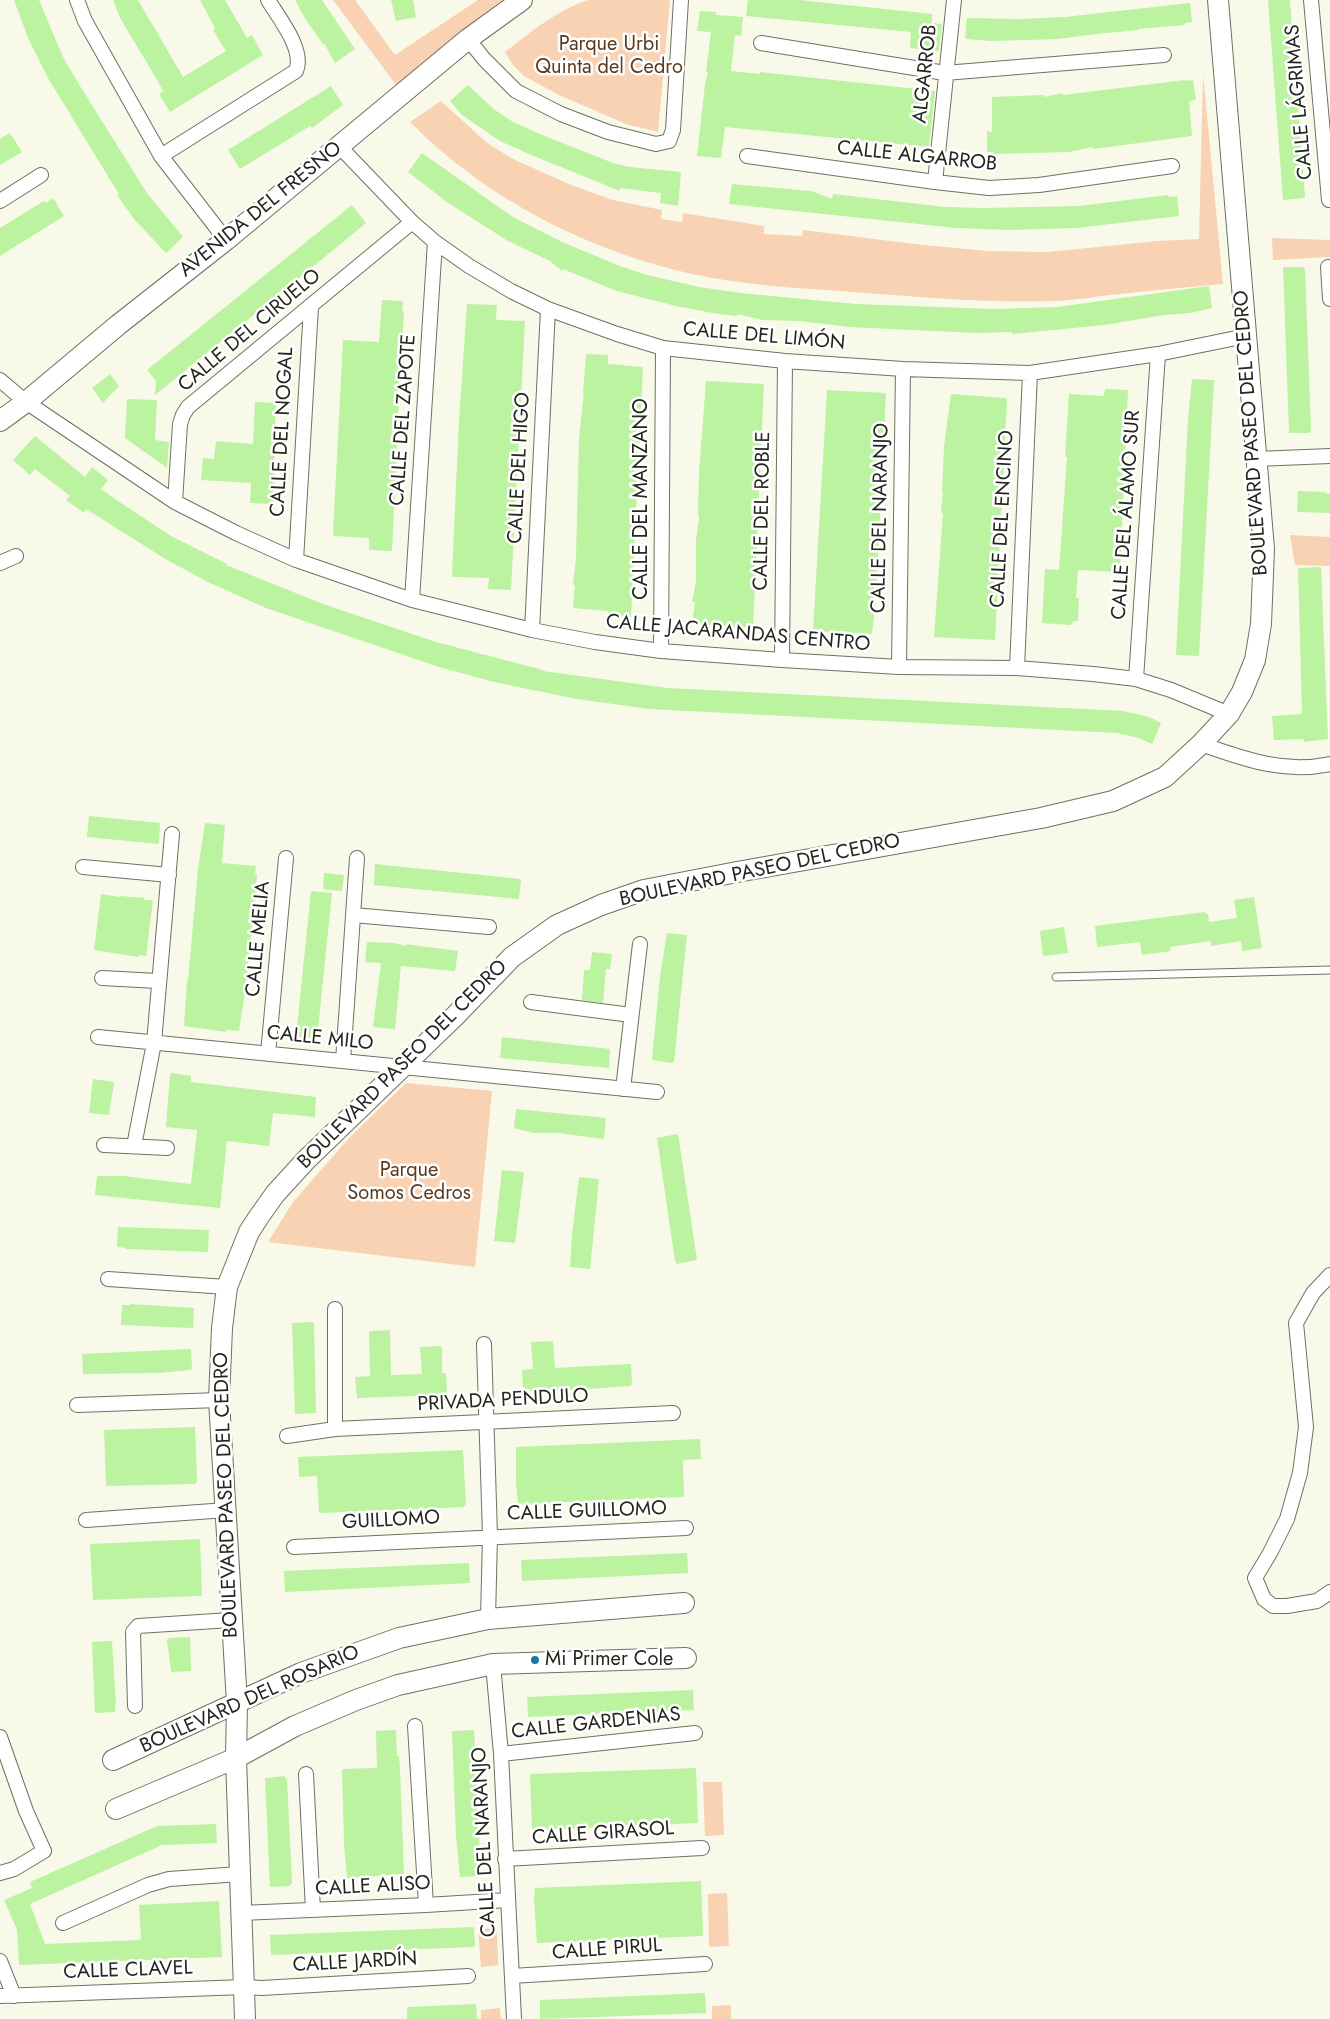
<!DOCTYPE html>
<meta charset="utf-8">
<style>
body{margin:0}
canvas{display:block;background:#f8f9e9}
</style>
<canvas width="1330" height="2019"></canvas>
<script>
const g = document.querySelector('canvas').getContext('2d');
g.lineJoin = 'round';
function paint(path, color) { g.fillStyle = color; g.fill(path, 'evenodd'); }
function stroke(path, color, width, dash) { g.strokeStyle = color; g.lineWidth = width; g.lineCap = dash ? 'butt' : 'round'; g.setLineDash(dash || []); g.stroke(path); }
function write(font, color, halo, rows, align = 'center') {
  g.font = font + ' Jost,sans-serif'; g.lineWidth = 5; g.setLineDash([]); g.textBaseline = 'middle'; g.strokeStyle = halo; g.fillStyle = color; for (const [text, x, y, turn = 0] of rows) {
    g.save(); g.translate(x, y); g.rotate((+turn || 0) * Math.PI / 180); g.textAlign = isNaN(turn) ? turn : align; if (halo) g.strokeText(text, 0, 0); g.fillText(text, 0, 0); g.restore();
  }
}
paint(new Path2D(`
 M333 0H355L395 55 478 0H503L396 85Z
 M589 0H670L658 132 626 124 561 96 524 76 513 65 505 52C530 33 558 9 589 0Z
 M1203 74 1223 284C1188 287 1154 290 1120 294 1099 296 1077 300 1056 301 992 303 929 298 866 293 815 289 763 287 712 278 600 257 491 204 410 122L441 101 487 143 513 159 571 185 613 200 662 210 661 219 682 222 683 213 764 226V234L802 236 803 230 914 244 987 251 1048 252 1157 241 1199 239Z
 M1272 238 1330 240V257L1273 260Z
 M1290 535 1330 537V566L1295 565Z
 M406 1083 492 1091 475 1267 268 1242 293 1202 349 1138Z
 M703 1782H722L724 1835 705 1836Z
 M727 1893 729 1946 709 1947 708 1894Z
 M497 1928 498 1965 481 1967 478 1929Z
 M731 2005V2019H712V2006Z
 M500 2008 501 2019H481V2010Z`), '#f9d2b3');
paint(new Path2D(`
 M14 0H39L63 57 80 86 147 193 183 237 166 253 134 219 117 195 119 194 114 186 48 78 28 38Z
 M113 0H138L183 77 226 51 213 30 215 28 200 0H225L247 38 252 35 263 55 170 112 159 94 163 91 156 78 120 18Z
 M295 0H322L355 49 335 63 324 43 323 44 306 20Z
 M391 0H413L416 17 396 21Z
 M748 0H799L932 14V23L942 24 939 51 910 48 911 32 746 16Z
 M1268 0H1290L1305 197 1303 198 1283 200Z
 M1190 3 1192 22 1185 23V25L1138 29 1139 30 1096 34 1058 39 991 41 967 39 965 37 967 18 1020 19 1065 17Z
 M700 11 716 12V15L743 17 741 36 735 35 731 71 760 74V72L935 91 929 147 725 127 721 158 697 156 705 84 708 72H706L711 32 697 31Z
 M1185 80V81L1193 80 1196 100 1189 101 1192 136 1093 149 1092 147 1069 152 993 154V152H987V131L992 132V97L1044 95V97L1062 93 1063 95Z
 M468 85 495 110 513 122 542 135 613 163 630 167 681 172 678 206 660 203 661 193 620 188V191L529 154 500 141 462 115 450 101Z
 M331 86 343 105 312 128 310 126 240 169 228 150Z
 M10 133 22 152 0 165V139Z
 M422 153 513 217 564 243 620 266 647 275 699 287 741 293 856 304 993 309 1057 307 1209 286 1212 308 1190 313 1164 315 1104 325 1012 334V332L976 333 850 327 799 321 763 320 737 314V316L718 314 676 306 617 291 563 269 562 271 550 261 508 241 447 202 408 172Z
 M732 184 811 191 832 199 833 194 945 207 984 208 1079 206 1168 195 1169 197 1177 196 1179 216 1077 228 1008 230 956 228 729 204Z
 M53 198 64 216 0 256V228L44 201 46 203Z
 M352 205 366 223 287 288 286 286 255 314 155 395 156 381 147 370Z
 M1283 267H1303L1305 269 1311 430 1309 433H1289Z
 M382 300 403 301 402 311H404L400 381H399L398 426 392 551 369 550V538L334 536 333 533 343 340 379 342Z
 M467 304 497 305 496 320 525 321 511 590 488 589 489 578 453 577 452 574 459 420Z
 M586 354 608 355V364L643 367 631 617 608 616V611L573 608 575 585H573L576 557 579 438 584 393 583 394Z
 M110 374 119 386 103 403 92 388Z
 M1192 379 1214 380 1199 656 1176 655 1188 419Z
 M706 381 764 384 753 628 692 624 695 602H692L696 581V540L699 519 698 513 699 471Z
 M1105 389 1128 390 1120 571 1118 572 1078 570 1076 598H1079L1078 621H1074L1070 625 1042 623 1045 569 1059 570 1067 457H1065L1069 394 1104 396Z
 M827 390 885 393 886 394 876 598 872 634 813 631Z
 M951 394 1006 398 1007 400 995 640 934 637 943 513H941L943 492H942L944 446Z
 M127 399 157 400 155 440 169 442 167 468 125 438Z
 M255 402 276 403 273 504 250 503 251 483 201 480 203 458 214 459 216 441 253 444Z
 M35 436 85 477 92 467 108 480 101 489 118 501 171 536 227 564 226 565 323 604 436 642 543 670V671L668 688 1123 711 1149 717 1161 723 1152 744 1139 738 1117 733 649 709 577 699 494 682 439 667 266 608 208 582 167 560 86 509 84 513 66 500 70 496 35 469 30 475 13 460Z
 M1298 491 1325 492V493L1330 494V513L1297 512Z
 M1321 567 1328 739 1304 742V739L1274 740 1272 716 1302 714 1298 568Z
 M89 816 160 823 159 844 87 837Z
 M205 823 225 825 222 863 256 866 255 874 257 875 246 984 239 1031 226 1030V1032L184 1026 187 980 188 981 198 869Z
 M375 864 521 879 519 899 374 885Z
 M324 873 344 875 342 891 323 889Z
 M311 891 332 893 317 1039 296 1037Z
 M101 894 120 897V896L145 898 144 900H153L146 956 139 955 138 957 94 950Z
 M1254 897 1262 948 1242 951 1241 941 1211 946V941L1170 947 1171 951 1142 955 1140 942 1097 947 1095 926 1205 912 1206 914H1208L1209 922 1237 918 1234 900Z
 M1064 927 1068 953 1043 956 1040 931Z
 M667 933 687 935 674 1062 672 1063 652 1060 660 976Z
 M367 942 394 943 406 946V944L458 951 455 971 401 966 395 1029 373 1027 381 963 365 962Z
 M592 952 612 954 610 969H606L603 1003 582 1000 584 970H590Z
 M502 1037 610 1049 609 1068 500 1058Z
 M171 1073 191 1076V1082L316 1097 315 1117 273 1113 269 1146 227 1141 220 1208 95 1195 97 1176H123L191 1184 197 1130 166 1127 170 1075Z
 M93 1079 114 1082 109 1115 89 1113Z
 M516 1109 606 1118 604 1138 602 1139 559 1133H534L514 1128Z
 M678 1134 697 1260 677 1264 675 1261 657 1138Z
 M502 1170 524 1172 515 1243 494 1241Z
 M579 1177 599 1179 590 1269 570 1267 572 1235Z
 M118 1227 209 1230 208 1252 126 1249V1248L117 1247Z
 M130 1304 194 1308 193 1328 121 1325 122 1305H130Z
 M312 1322 314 1323 316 1413 295 1414 292 1323Z
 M390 1330 391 1375 422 1374 420 1347 440 1346 442 1348V1373H446L447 1393 414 1396 357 1398 355 1377 370 1376 369 1333 370 1331Z
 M553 1341 555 1368 631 1364 632 1384 630 1386 587 1389 530 1391V1389L523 1390 522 1370 533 1369 531 1342Z
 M191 1349 192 1369 190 1370 158 1373 83 1374 82 1354Z
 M195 1427 197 1482 195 1484 106 1486 104 1430Z
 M700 1439 701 1459 683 1460 684 1496 682 1497 526 1504 518 1503 516 1483V1447Z
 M463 1450 466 1505 463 1507 321 1513 319 1512 317 1476 299 1477 298 1457Z
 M200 1539 202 1595 201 1596 93 1600 90 1544Z
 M687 1553 688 1573 522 1581 521 1560Z
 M469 1563 470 1583 285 1592 284 1571Z
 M190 1637 191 1671 171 1672 167 1640 169 1638Z
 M112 1641 116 1704H115V1712L95 1713 92 1642Z
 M693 1690 694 1710 528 1717 527 1697Z
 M396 1730 397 1756H399L400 1768 404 1874 347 1878 344 1844 342 1769 377 1768 376 1731Z
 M474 1730 481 1876 460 1877 456 1836 452 1732 454 1731Z
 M696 1768 698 1823 532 1830 530 1774Z
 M285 1776V1778H287L292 1884H290V1886L270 1887 265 1778Z
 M216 1824 217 1843 162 1845 30 1904 45 1944 141 1940 139 1905 219 1901 222 1957 19 1965 17 1930 4 1900 32 1888 30 1882 157 1826Z
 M701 1881 703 1936 537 1943 534 1900 535 1888Z
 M474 1927 475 1947 271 1955 270 1935Z
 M705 1993 706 2013 540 2019V2000Z
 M476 2004 477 2019H407V2007Z`), '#bbf3a0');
const lane = new Path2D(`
 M1056 977 1330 970`);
const street = new Path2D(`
 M77 0 85 21 161 156 226 240
 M1311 0 1329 200
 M468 39 484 59 516 91 561 114 608 132 656 144 669 141 673 130 681 0
 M761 43 945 73 1164 55
 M339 146 412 222 435 242 469 266 511 291 548 309 617 334 663 348 785 361 903 369 1030 373 1158 354 1246 336
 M161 156 296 71C305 50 279 18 268 0
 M747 156 935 182 989 188 1039 185 1172 166
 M935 182 954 0
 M0 201 41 175
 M1328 267 1330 299
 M0 380 26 402 175 502 236 533 296 560 412 600 532 630 595 642 661 651 782 660 899 667 1017 668 1093 674 1136 679 1171 690 1229 714
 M1256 459 1330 456
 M175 502 180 424 183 415 188 407 412 222
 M296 560 311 307
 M0 563 16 556
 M412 600 435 242
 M532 630 548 309
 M661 651 663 348
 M782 660 785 361
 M899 667 903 369
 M1017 668 1030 373
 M1136 679 1158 354
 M1201 744C1245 759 1283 774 1330 764
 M83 867 169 875
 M353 915 489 927
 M102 978 158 981
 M531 1002 631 1015
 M98 1037 657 1092
 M268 1054 286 858
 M343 1061 357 858
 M623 1089 640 944
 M104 1145 167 1148
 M134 1146 154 1043 172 834
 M1330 1275 1313 1293 1296 1323 1306 1427 1300 1473 1287 1519 1270 1553 1255 1578 1264 1599 1273 1606H1287L1317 1601 1330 1592
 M108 1279 227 1287
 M484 1344 490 1536 488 1619
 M77 1405 219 1400
 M335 1429V1309
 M287 1436 335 1429 673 1413
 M86 1520 227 1510
 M294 1547 686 1528
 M493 1664 501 1754 514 2019
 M135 1706 133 1632 138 1626 231 1620
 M415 1726 426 1905
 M0 1737 26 1811 44 1851 14 1869 0 1873
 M501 1754 695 1733
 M306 1774 313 1910
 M505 1859 702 1848
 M241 1913 426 1905 508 1900
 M63 1923 148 1885 169 1879 240 1874
 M0 1961 14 1996
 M512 1976 705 1964
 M0 1996 244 1987 262 1988 468 1976`);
const secondary = new Path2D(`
 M0 421 26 402 118 325 226 240 468 39 522 0
 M113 1760 301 1673 399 1638 488 1619 684 1603
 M116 1809 236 1758 295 1726 356 1700 398 1685 493 1664 686 1658
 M245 2019 236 1758 237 1703 219 1400 222 1328 227 1287 249 1232 258 1218 275 1194 306 1160 455 1016 512 957 557 925 601 905 644 890 737 872 1041 818 1113 801 1165 777 1201 744 1229 714 1242 692 1255 660 1261 624 1264 549 1218 0`);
stroke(lane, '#707163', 9);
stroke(street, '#707163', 16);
stroke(secondary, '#707163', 22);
stroke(lane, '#fff', 7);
stroke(street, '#fff', 14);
stroke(secondary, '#fff', 20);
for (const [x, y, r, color] of [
 [535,1660,5,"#1c78a6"]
]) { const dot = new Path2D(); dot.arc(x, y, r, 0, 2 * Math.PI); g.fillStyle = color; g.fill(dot); stroke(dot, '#fff', 2); }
write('20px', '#5a3a1e', '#fff', [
 ["Parque Urbi",609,45],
 ["Quinta del Cedro",609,68],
 ["Parque",409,1171],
 ["Somos Cedros",409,1194]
]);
write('20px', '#262620', '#fff', [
 ["ALGARROB",926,74,-84],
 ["CALLE LÁGRIMAS",1300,102,-95],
 ["CALLE ALGARROB",917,157,6],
 ["AVENIDA DEL FRESNO",261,210,-39],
 ["CALLE DEL CIRUELO",250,331,-40],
 ["CALLE DEL LIMÓN",764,337,5],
 ["CALLE DEL ZAPOTE",404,420,-86],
 ["CALLE DEL NOGAL",283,432,-87],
 ["BOULEVARD PASEO DEL CEDRO",1252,433,-94],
 ["CALLE DEL HIGO",520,468,-87],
 ["CALLE DEL MANZANO",642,499,-90],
 ["CALLE DEL ROBLE",763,511,-89],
 ["CALLE DEL ÁLAMO SUR",1127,515,-86],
 ["CALLE DEL NARANJO",881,518,-89],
 ["CALLE DEL ENCINO",1003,519,-87],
 ["CALLE JACARANDAS CENTRO",738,634,5],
 ["BOULEVARD PASEO DEL CEDRO",760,871,-12],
 ["CALLE MELIA",259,939,-85],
 ["CALLE MILO",320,1039,6],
 ["BOULEVARD PASEO DEL CEDRO",403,1065,-45],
 ["PRIVADA PENDULO",503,1401,-3],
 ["BOULEVARD PASEO DEL CEDRO",227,1495,-92],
 ["CALLE GUILLOMO",587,1512,-2],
 ["GUILLOMO",391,1521,-3],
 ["BOULEVARD DEL ROSARIO",250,1700,-24],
 ["CALLE GARDENIAS",596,1724,-6],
 ["CALLE GIRASOL",603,1834,-4],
 ["CALLE DEL NARANJO",485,1842,-93],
 ["CALLE ALISO",373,1887,-3],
 ["CALLE PIRUL",607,1950,-4],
 ["CALLE JARDÍN",355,1963,-3],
 ["CALLE CLAVEL",128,1971,-2]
]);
write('20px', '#262620', '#fff', [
 ["Mi Primer Cole",545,1660]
], 'left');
</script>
